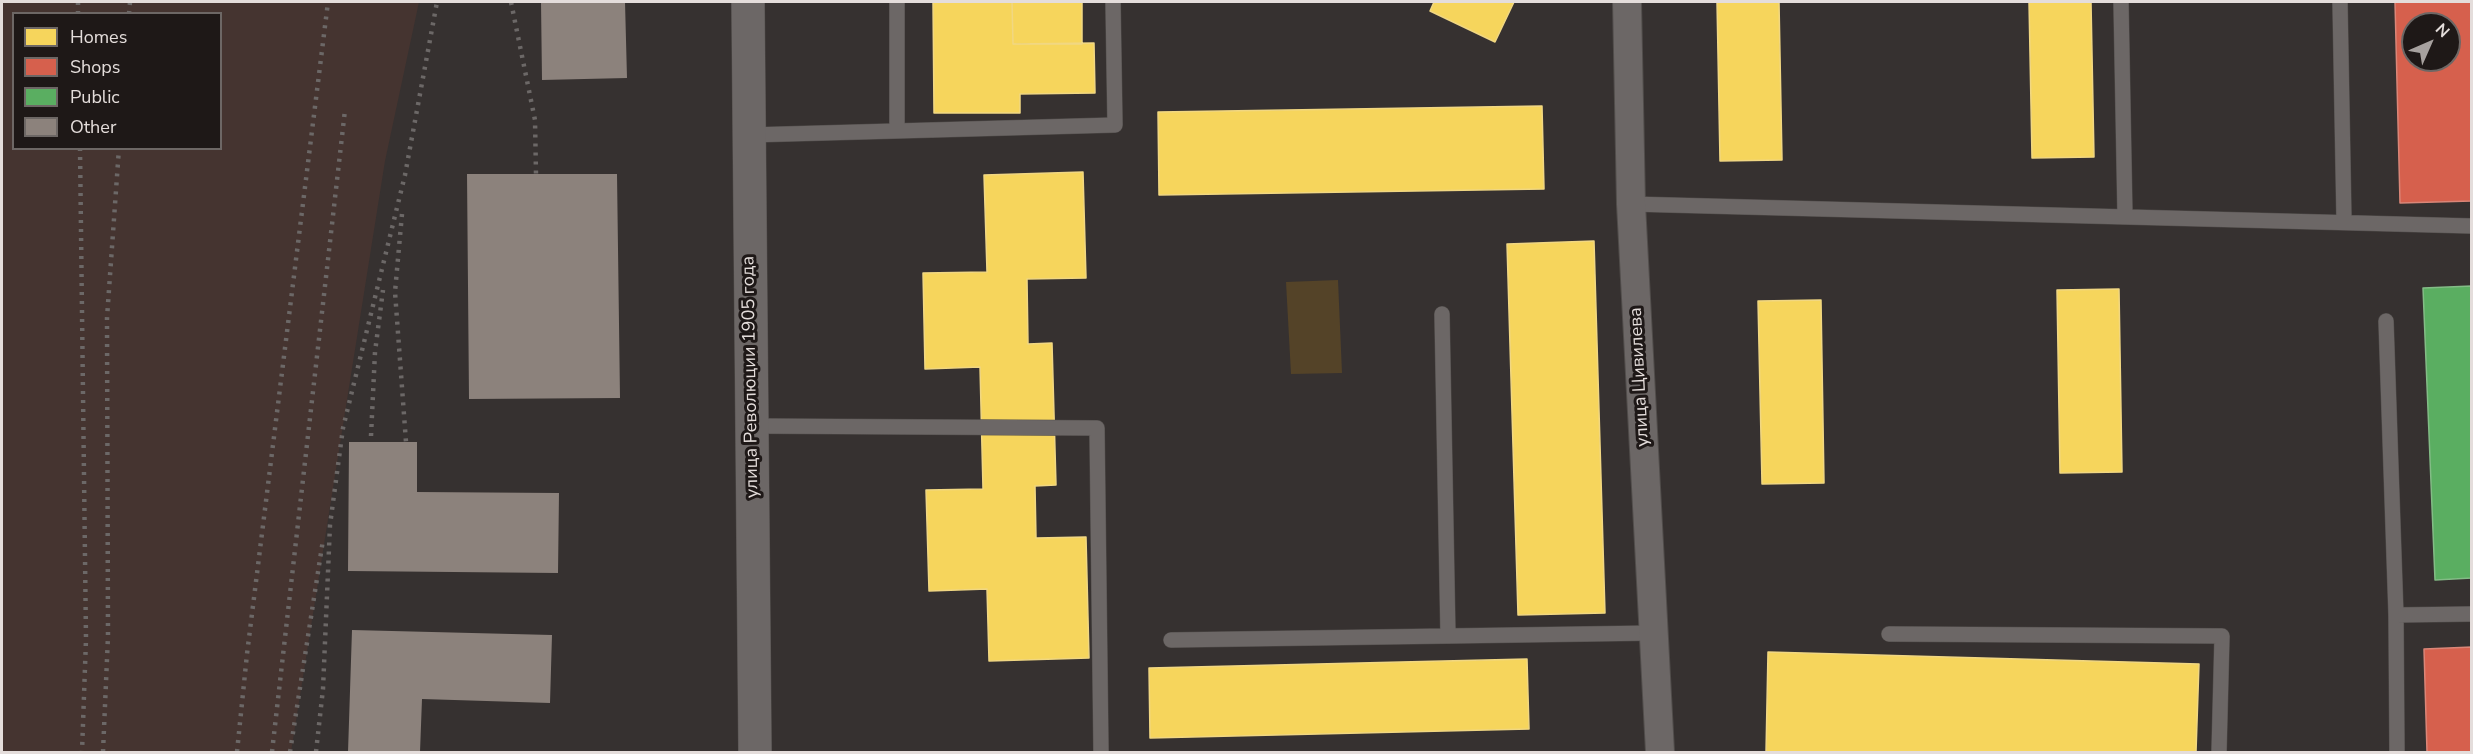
<!DOCTYPE html>
<meta charset="utf-8">
<style>
body{margin:0}
#map{position:relative;width:2473px;height:754px;overflow:hidden;background:#363130;font-family:"Nunito Sans",sans-serif}
canvas{display:block}
.frame{position:absolute;inset:0;border:3px solid #e4dddb;pointer-events:none}
.legend{position:absolute;left:12px;top:12px;width:210px;height:138px;box-sizing:border-box;background:#1e1817;border:2px solid #6d6765;margin:0;padding:8px 10px;list-style:none;font-size:18px;color:#e4dddb}
.legend li{display:flex;align-items:center;gap:12px;height:30px}
.legend b{width:30px;border:2px solid #6d6765}
.north{position:absolute;left:2401px;top:12px;width:60px;height:60px;box-sizing:border-box;background:#1e1817;border:2px solid #6d6765;border-radius:50%;rotate:45deg;font-size:16px;font-weight:700;line-height:24px;text-align:center;color:#e4dddb}
.north::after{content:'';display:block;margin:auto;width:21px;height:27px;background:#a7a19f;clip-path:polygon(50% 0,100% 100%,50% 72%,0 100%)}
</style>
<div id="map">
<canvas width="2473" height="754"></canvas>
<div class="frame"></div>
<ul class="legend">
<li><b style="height:16px;background:#f6d55c"></b>Homes</li>
<li><b style="height:16px;background:#d6604d"></b>Shops</li>
<li><b style="height:16px;background:#5aae61"></b>Public</li>
<li><b style="height:16px;background:#8c827c"></b>Other</li>
</ul>
<div class="north">N</div>
</div>
<script>
const g = document.querySelector('canvas').getContext('2d');
g.lineJoin = 'round';
function paint(path, color) { g.fillStyle = color; g.fill(path, 'evenodd'); }
function stroke(path, color, width, dash) { g.strokeStyle = color; g.lineWidth = width; g.lineCap = dash ? 'butt' : 'round'; g.setLineDash(dash || []); g.stroke(path); }
function write(font, color, halo, rows, align = 'center') {
  g.font = font + ' "Nunito Sans",sans-serif'; g.lineWidth = 6; g.setLineDash([]); g.textBaseline = 'middle'; g.strokeStyle = halo; g.fillStyle = color; for (const [text, x, y, turn = 0] of rows) {
    g.save(); g.translate(x, y); g.rotate((+turn || 0) * Math.PI / 180); g.textAlign = isNaN(turn) ? turn : align; if (halo) g.strokeText(text, 0, 0); g.fillText(text, 0, 0); g.restore();
  }
}
paint(new Path2D(`
 M2 2H419L385 161 291 752H2ZM14 14H220V148H14Z`), '#453430');
paint(new Path2D(`
 M1338 280 1342 373 1291 374 1286 282Z`), '#544328');
const homes = new Path2D(`
 M933 2H1012L1013 44 1094 43 1095 93 1020 94V113H934Z
 M1012 2H1082V44H1013Z
 M1434 2H1514L1495 42 1430 11Z
 M1717 2H1779L1782 160 1720 161Z
 M2029 2H2091L2094 157 2032 158Z
 M1542 106 1544 189 1159 195 1158 112Z
 M1083 172 1086 278 1027 279 1028 344 1052 343 1056 485 1035 486 1036 538 1086 537 1089 658 989 661 987 589 929 591 926 490 983 489 980 367 925 369 923 273 987 272 984 175Z
 M1594 241 1605 613 1518 615 1507 244Z
 M2119 289 2122 472 2060 473 2057 290Z
 M1821 300 1824 483 1762 484 1758 301Z
 M1768 652 2199 664 2196 752H1766Z
 M1527 659 1529 729 1150 738 1149 668Z`);
paint(homes, '#f6d55c');
stroke(homes, '#f1d782', 1.5);
const shops = new Path2D(`
 M2395 2H2471L2472 201 2400 203ZM2413 24H2449V60H2413Z
 M2472 647V752H2427L2424 649Z`);
paint(shops, '#d6604d');
stroke(shops, '#da8678', 1.5);
const public = new Path2D(`
 M2472 286V578L2435 580 2423 288Z`);
paint(public, '#5aae61');
stroke(public, '#83bc86', 1.5);
paint(new Path2D(`
 M541 2H625L627 78 542 80Z
 M467 174H617L620 398 469 399Z
 M349 442H417V492L559 493 558 573 348 571Z
 M352 630 552 635 550 703 422 699 420 752H348Z`), '#8c827c');
const lane = new Path2D(`
 M897 2V130
 M2121 2 2125 216
 M2340 2 2344 221
 M749 135 1115 125 1113 2
 M1631 204 2472 226
 M1442 314 1448 636
 M2386 321 2396 615
 M752 426 1097 428 1101 752
 M1889 634 2222 636 2219 752
 M1171 640 1654 633
 M2397 752 2396 615 2472 614`);
const street = new Path2D(`
 M1627 2 1631 204 1660 752`);
const secondary = new Path2D(`
 M748 2 755 752`);
stroke(lane, '#514d4b', 16);
stroke(street, '#514d4b', 30);
stroke(secondary, '#514d4b', 34);
stroke(lane, '#6c6766', 15);
stroke(street, '#6c6766', 28);
stroke(secondary, '#6c6766', 33);
stroke(new Path2D(`
 M78 2V14
 M511 2 535 120 536 174
 M129 14 130 2
 M80 148 86 639 82 752
 M402 214 395 292 406 442
 M371 436 375 352 383 290
 M103 752 108 636 107 318 119 148
 M135 752V751
 M237 752 247 654 328 2
 M272 752 345 110
 M290 752 323 540
 M316 752 323 689 330 525 343 428 405 175 437 2`), '#6c6867', 4.5, [3, 6]);
write('18px', '#e4dddb', '#1e1817', [
 ["улица Революции 1905 года",751,377,-91],
 ["улица Цивилева",1640,377,-93]
]);
</script>
